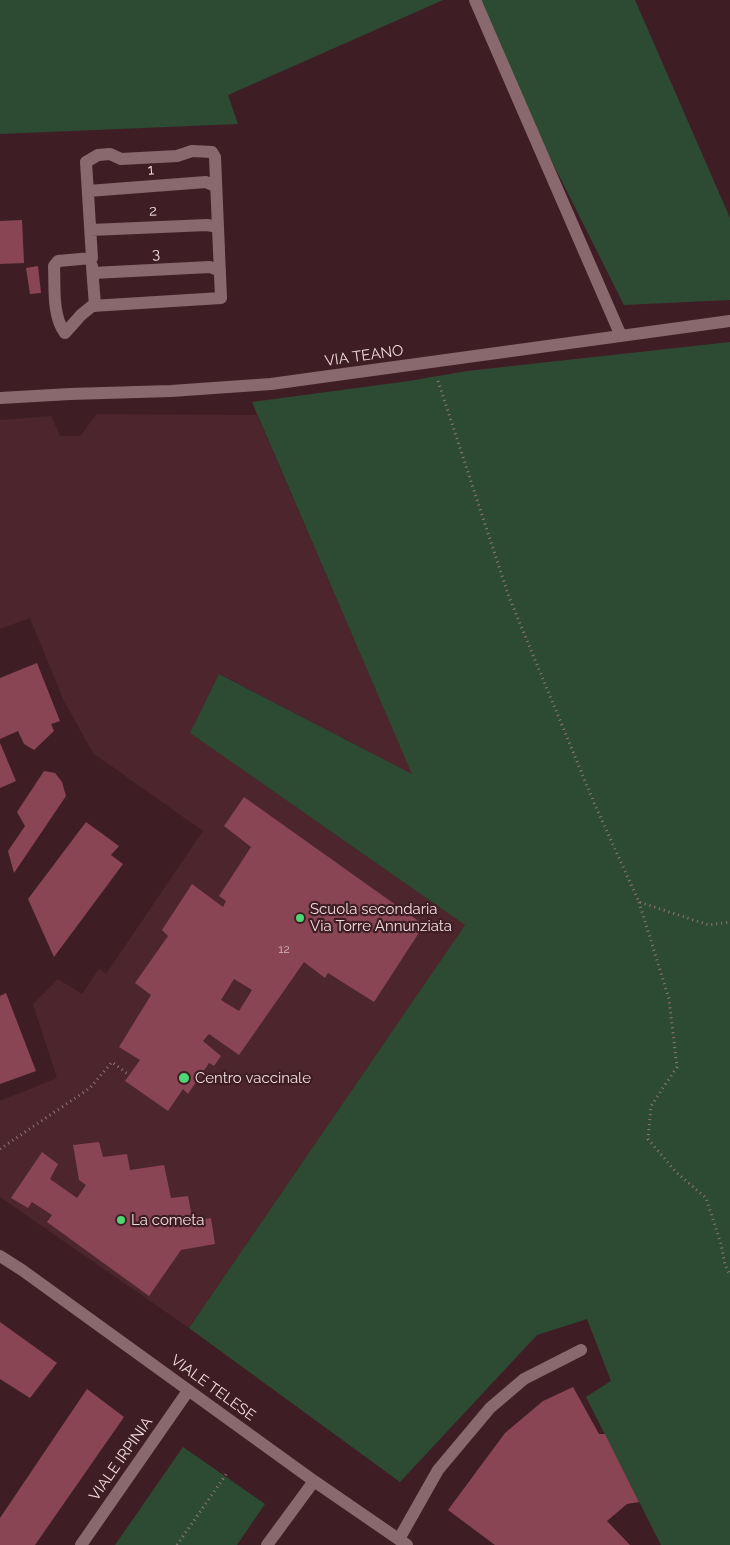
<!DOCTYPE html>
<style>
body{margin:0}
canvas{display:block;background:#3e1e24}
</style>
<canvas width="730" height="1545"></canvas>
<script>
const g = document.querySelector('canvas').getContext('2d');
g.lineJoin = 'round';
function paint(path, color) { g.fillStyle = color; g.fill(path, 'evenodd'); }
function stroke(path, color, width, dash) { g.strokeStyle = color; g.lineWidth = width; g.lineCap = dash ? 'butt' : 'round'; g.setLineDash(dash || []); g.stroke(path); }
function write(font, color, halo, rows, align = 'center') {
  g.font = font + ' Raleway,sans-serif'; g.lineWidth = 4.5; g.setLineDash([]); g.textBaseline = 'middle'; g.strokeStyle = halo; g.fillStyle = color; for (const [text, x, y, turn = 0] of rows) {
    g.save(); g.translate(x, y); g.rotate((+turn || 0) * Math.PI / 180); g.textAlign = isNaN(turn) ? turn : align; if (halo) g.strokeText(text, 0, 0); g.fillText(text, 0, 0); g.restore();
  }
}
paint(new Path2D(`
 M97 414 257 415 413 775 220 674 190 733 465 925 189 1328 0 1197V1101L57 1078 33 1004 58 979 82 994 99 969 106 974 203 831 93 753 63 699 30 618 0 629V420L51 416 60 436H80Z`), '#4c252d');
paint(new Path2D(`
 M0 0H443L228 95 238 124 0 134Z
 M471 0H635L730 218V300L624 305Z
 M730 342V1545H661L586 1397 611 1381 587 1319 537 1335 400 1482 189 1328 465 925 190 733 219 674 412 774 252 402 409 381 467 371Z
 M183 1447 265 1504 237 1545H115Z`), '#2c4b32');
paint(new Path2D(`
 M22 220 24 263 0 264V221Z
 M38 266 41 293 30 294 26 268Z
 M37 663 60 721 51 724 54 731 34 750 24 744 18 731 0 739V678Z
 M0 743 16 781 0 788Z
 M44 771 55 773 62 782 66 796 14 873 8 851 25 826 17 812Z
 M244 797 424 925 374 1002 328 973 325 978 304 962 239 1055 209 1034 203 1041 221 1056 214 1066 209 1063 188 1094 183 1089 168 1111 125 1081 140 1060 119 1047 151 995 135 983 168 936 162 930 192 884 223 907 226 901 219 896 251 847 224 826ZM234 979 252 990 239 1011 221 1000Z
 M86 822 119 846 111 855 123 864 54 957 28 899Z
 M6 993 36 1071 0 1084V996Z
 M99 1142 103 1157 127 1154 130 1170 164 1165 171 1198 188 1196 193 1221 211 1218 215 1244 181 1250 149 1296 47 1222 52 1215 32 1202 28 1208 11 1198 42 1152 58 1164 50 1179 77 1198 86 1185 79 1180 73 1145Z
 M0 1322 57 1363 30 1398 0 1379Z
 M573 1387 599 1434H605L639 1502 627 1504 607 1521 630 1545H495L448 1510 505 1433 543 1401Z
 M87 1389 124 1417 35 1545H0V1518Z`), '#894553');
stroke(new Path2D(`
 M438 381 509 597 595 805 639 902 709 925 730 922
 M639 902 669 999 677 1067 651 1106 648 1139 676 1172 706 1198 721 1244 725 1265 730 1275
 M0 1149 90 1088 112 1062 129 1075
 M177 1545 227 1473`), '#91757a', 3, [1, 4]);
stroke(new Path2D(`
 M475 0 621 336
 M192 151 212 152 215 157 221 298 92 306 81 315 65 333C52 316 55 287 54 266L58 261 92 258 86 162 98 155 110 154 121 159 177 156Z
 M88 191 206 182 215 186
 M91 230 207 225 218 227
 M92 266 95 306
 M93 273 210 267 220 271
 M0 398 70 394 171 391 271 384 730 321
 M0 1256 22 1270 314 1481 407 1545
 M399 1539 438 1470 490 1408 524 1379 581 1350
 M81 1545 188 1391
 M267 1545 314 1481`), '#89696e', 12);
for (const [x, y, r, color] of [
 [300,918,5,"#4fd675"],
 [184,1078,6,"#4fd675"],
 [121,1220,5,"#4fd675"]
]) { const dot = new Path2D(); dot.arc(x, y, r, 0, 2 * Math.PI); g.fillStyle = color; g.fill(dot); stroke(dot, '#3e1e24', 2); }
write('12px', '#d7b6bb', null, [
 ["12",284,949]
]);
write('15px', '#f1dbde', '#3e1e24', [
 ["1",151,170,-4],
 ["2",153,211,-2],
 ["3",156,254,-3],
 ["VIA TEANO",364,356,-8],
 ["VIALE TELESE",213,1388,36],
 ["VIALE IRPINIA",121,1459,-55]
]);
write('15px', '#f1dbde', '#3e1e24', [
 ["Scuola secondaria",310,909],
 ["Via Torre Annunziata",310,926],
 ["Centro vaccinale",195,1078],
 ["La cometa",131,1220]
], 'left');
</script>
